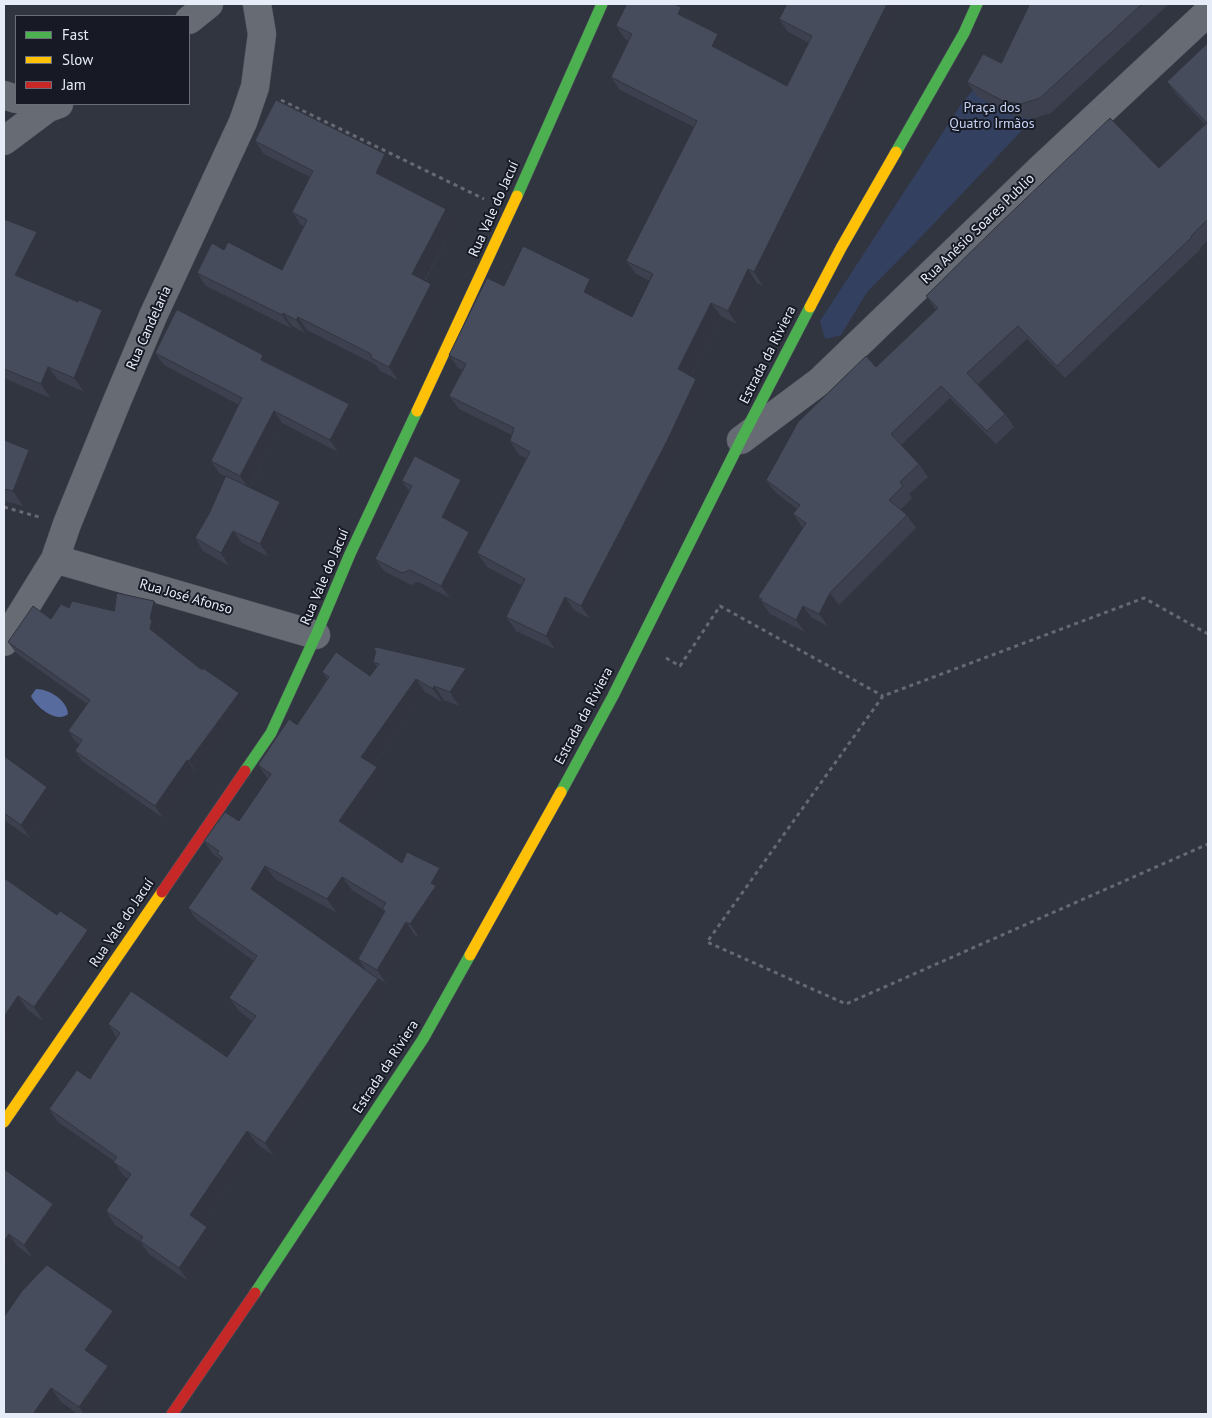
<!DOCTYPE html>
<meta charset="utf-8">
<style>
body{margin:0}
#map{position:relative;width:1212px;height:1418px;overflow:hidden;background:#313540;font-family:"PT Sans",sans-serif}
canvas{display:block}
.frame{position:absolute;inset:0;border:5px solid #e7ecf9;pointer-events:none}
.legend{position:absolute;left:15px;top:15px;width:175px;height:90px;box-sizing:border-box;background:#171a24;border:1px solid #6a6e79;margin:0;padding:6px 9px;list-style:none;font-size:15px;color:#e7ecf9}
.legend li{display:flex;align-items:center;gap:10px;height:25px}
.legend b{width:25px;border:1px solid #6a6e79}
</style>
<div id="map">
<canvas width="1212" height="1418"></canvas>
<div class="frame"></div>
<ul class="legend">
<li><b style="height:6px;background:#4caf50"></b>Fast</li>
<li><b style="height:6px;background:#ffc107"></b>Slow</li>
<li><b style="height:6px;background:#c62828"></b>Jam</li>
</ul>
</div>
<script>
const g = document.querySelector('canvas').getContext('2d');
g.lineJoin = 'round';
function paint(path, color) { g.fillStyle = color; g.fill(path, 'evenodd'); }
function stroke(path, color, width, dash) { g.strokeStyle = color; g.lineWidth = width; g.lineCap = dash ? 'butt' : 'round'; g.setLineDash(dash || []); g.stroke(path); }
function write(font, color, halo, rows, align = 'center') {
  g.font = font + ' "PT Sans",sans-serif'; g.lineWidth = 4; g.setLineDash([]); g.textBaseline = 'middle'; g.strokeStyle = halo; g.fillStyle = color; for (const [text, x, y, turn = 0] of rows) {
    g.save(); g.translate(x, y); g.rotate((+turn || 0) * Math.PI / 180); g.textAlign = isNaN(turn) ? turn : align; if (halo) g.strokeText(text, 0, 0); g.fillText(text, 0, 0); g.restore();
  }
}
paint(new Path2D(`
 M985 76 1047 104 921 237 867 292 841 335 825 339 820 321 962 103Z`), '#344060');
paint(new Path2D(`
 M36 689C49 689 67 700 68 714 57 724 36 707 31 696Z`), '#586b9e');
const street = new Path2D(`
 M189 20 209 4
 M4 95 16 99
 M4 141 48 108 59 104
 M741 440 820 381 1040 169 1208 12
 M55 559 316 635
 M4 642 55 559 67 524 117 401 153 316 243 122 255 87 262 34 257 4`);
const fast = new Path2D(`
 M896 152 964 33 977 4
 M517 196 602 4
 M245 771 271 733 316 635 350 554 417 411
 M561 792 613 696 741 440 810 307
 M255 1293 423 1039 470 955`);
const slow = new Path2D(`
 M810 307 841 248 896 152
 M417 411 517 196
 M470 955 561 792
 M4 1122 162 892`);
const jam = new Path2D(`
 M162 892 245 771
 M172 1414 255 1293`);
stroke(street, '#50535c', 29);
stroke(fast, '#50535c', 12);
stroke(slow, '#50535c', 12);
stroke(jam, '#50535c', 12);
stroke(new Path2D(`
 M281 100 484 199
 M4 507 39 517
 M1208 634 1144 598 883 696 707 942 846 1004 1208 844
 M666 658 680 666 720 606 883 696`), '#666971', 3, [4, 4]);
stroke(street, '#676b74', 28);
stroke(fast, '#4caf50', 11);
stroke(slow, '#ffc107', 11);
stroke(jam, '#c62828', 11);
paint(new Path2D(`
 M787 4H903L763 286 757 283 737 324 721 316 691 376 696 379 705 392 676 454 590 619 574 610 555 649 516 631 506 617 521 585 487 567 477 553 526 458 519 455 510 441 512 435 459 409 449 396 462 370 458 368 449 355 504 286 599 292 597 298 632 317 650 281 636 274 626 261 694 127 620 90 611 77 629 41 625 39 616 26 681 7 690 20 727 47 725 53 787 86 809 43 788 32 779 19Z
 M1030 4H1169L1051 113 1031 119 1014 116 978 97 967 82 1001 63Z
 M1208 43V240L1200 248 1201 249 1065 378 1027 339 978 384 1005 414 1014 427 996 444 950 398 901 445 919 464 928 477 909 494 912 498 900 510 907 515 916 528 839 605 828 626 812 618 805 632 770 614 758 597 803 528 793 514 797 509 775 492 766 480 876 367 936 310 926 296 1159 168 1205 124 1176 94 1167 82Z
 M255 141 385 154 394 166 388 179 455 222 425 281 440 297 398 380 380 371 376 365 307 330 305 333 292 326 291 328 206 286 197 273 224 250 282 270 304 227 301 225 292 212 310 177 264 154Z
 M4 219 37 232 46 246 28 281 78 302 102 310 112 323 84 392 58 380 50 398 4 378Z
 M155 353 270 364 349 404 357 416 338 452 282 423 250 488 289 515 269 557 242 543 229 566 203 551 195 538 209 514 226 477 219 473 211 461 239 405 164 365Z
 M4 440 29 450 39 465 23 506 4 501Z
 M402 481 470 492 453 524 469 532 477 544 450 598 418 582 411 585 384 571 375 559 409 491Z
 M154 601 162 612 159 629 160 631 159 637 247 704 197 773 195 771 163 818 83 762 75 751 80 745 76 742 68 731 87 704 16 653 8 642 51 619 69 608 114 611Z
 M374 650 466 668 476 682 459 706 444 700 442 702 425 692 374 765 377 767 386 781 352 829 402 863 449 882 442 895 445 900 419 937 415 935 386 983 375 977 378 979 387 992 274 1156 257 1144 202 1224 207 1227 216 1240 188 1281 149 1254 140 1242 115 1225 106 1211 128 1179 123 1175 114 1161 58 1122 49 1109 90 1079 117 1038 108 1024 227 1057 252 1021 239 1011 229 998 254 961 198 921 188 908 221 860 213 854 204 841 239 821 268 779 258 765 297 725 327 679 322 672 370 676 377 667 373 662 376 652ZM275 879 337 913 352 890 382 909 384 912 358 959 366 970 263 898Z
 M4 756 47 787 57 800 30 838 4 820Z
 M4 878 97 944 43 1021 27 1009 4 1043Z
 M4 1169 53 1204 61 1216 32 1257 17 1246 4 1266Z
 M113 1311 122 1325 98 1359 118 1380 94 1414H78L61 1402 53 1414H4Z`), '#3d414f');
paint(new Path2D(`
 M887 4H903L763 286 754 272Z
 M681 7 690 21 678 14Z
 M718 34 727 47 721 59 712 46Z
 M385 154 394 166 385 185 376 173Z
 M446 209 455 222 421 287 412 274Z
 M37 232 46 246 24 289 15 275Z
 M748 269 757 283 737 324 728 311Z
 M590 279 599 292 593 305 584 292Z
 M431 284 440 297 398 380 389 367Z
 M711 303 721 316 687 383 678 369Z
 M102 310 112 323 84 392 74 378Z
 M283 313 292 326 291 328 282 315Z
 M298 317 307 330 305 333 296 320Z
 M263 355 272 368 261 360Z
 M48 367 58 380 50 398 41 384Z
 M696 379 705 392 676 454 590 619 581 606Z
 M349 404 357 416 338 452 330 440Z
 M274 411 282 423 249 489 240 476Z
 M29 450 39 465 23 506 13 491Z
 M461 480 470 492 450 530 442 517Z
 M280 502 289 515 269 557 260 544Z
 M233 531 242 543 229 566 221 553Z
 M469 532 477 544 450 598 441 586Z
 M830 593 839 605 828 626 819 614Z
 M565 597 574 610 555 649 546 636Z
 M154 601 162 612 159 629 160 631 158 641 150 629V619Z
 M803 606 812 618 805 632 796 620Z
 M466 668 476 682 459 706 450 692Z
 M416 679 425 692 370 770 361 757Z
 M434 686 444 700 442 702 433 689Z
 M239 693 247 704 197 773 189 761Z
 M187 760 195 771 163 818 155 806Z
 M377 767 386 781 349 834 339 821Z
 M47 787 57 800 30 838 21 825Z
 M265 866 275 879 260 903 251 889Z
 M440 868 449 882 442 895 445 900 419 937 410 924Z
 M342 877 352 890 337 913 327 899Z
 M406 922 415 935 386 983 377 970Z
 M88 930 97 944 43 1021 34 1007Z
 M378 979 387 992 274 1156 265 1143Z
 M18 996 27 1009 4 1043V1017Z
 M247 1131 257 1144 199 1228 190 1215Z
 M53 1204 61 1216 32 1257 24 1245Z
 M207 1227 216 1240 188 1281 179 1268Z
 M9 1234 17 1246 4 1266V1241Z
 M113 1311 122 1325 95 1364 85 1350Z
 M108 1366 118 1380 94 1414H84L79 1407Z
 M51 1388 61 1402 53 1414H33Z`), '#323540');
const building = new Path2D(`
 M627 4H674L681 7 678 14 718 34 712 46 787 86 812 36 779 19 787 4H887L754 272 748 269 728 311 711 303 678 369 696 379 667 441 581 606 565 597 546 636 506 617 525 579 477 553 530 452 510 441 514 428 449 396 466 364 449 355 487 278 504 286 523 246 590 279 584 292 632 317 653 274 626 261 697 121 611 77 632 34 616 26Z
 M1030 4H1142L1040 98 1021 104 1003 101 967 82 983 54 1001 63Z
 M1208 43V219L1191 236 1192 237 1057 366 1018 326 967 373 1005 414 987 431 941 386 891 434 919 464 900 482 903 486 889 500 907 515 830 593 819 614 803 606 796 620 761 601 762 599 758 597 806 523 793 514 800 505 766 480 798 422 866 356 876 367 938 308 926 296 996 227 1110 118 1159 168 1207 123 1167 82Z
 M276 100 385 154 376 173 446 209 412 274 431 284 389 367 371 358V354L298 317 296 320 283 313 282 315 197 273 212 243 224 250 228 242 282 270 307 220 292 212 313 171 255 141Z
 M4 219 37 232 15 275 78 302 79 300 102 310 74 378 48 367 41 384 4 369Z
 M178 310 263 355 261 360 349 404 330 440 274 411 240 476 211 461 242 398 155 353 176 311Z
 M4 440 29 450 13 491 4 489Z
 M415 456 461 480 442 517 469 532 441 586 410 570 402 573 375 559 412 486 402 481Z
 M226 476 280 502 260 544 233 531 221 553 195 538 209 514Z
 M117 593 154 601 150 619 152 620 150 629 202 670 203 668 239 693 189 761 187 760 155 806 75 751 82 740 68 731 90 700 8 642 33 606 51 619 61 604 69 608 72 601 114 611Z
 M376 647 466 668 450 692 434 686 433 689 416 679 361 757 377 767 339 821 402 863 407 852 440 868 431 883 436 886 410 924 406 922 377 970 358 959 385 911 382 909 386 903 342 877 327 899 265 866 251 889 378 979 265 1143 247 1131 190 1215 207 1227 179 1268 140 1241 143 1237 106 1211 131 1174 113 1162 117 1157 49 1109 77 1070 90 1079 120 1033 108 1024 131 991 227 1057 256 1016 229 998 257 956 188 908 223 858 217 854 219 851 204 841 225 812 239 821 271 774 258 765 289 719 297 725 329 677 322 672 336 652 370 676 379 664 373 662 376 651 374 650Z
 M4 756 47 787 21 825 4 813Z
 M4 878 57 915 60 911 88 930 34 1007 18 996 4 1017Z
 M4 1169 53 1204 24 1245 9 1234 4 1241Z
 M47 1265 113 1311 85 1350 108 1366 79 1407 51 1388 33 1414H4V1317L22 1291Z`);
paint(building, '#474c5c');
stroke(building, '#323540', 1);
write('14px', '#c7d4f5', '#171a24', [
 ["Praça dos",992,108],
 ["Quatro Irmãos",992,124]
]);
write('14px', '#e7ecf9', '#171a24', [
 ["Rua Vale do Jacuí",494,209,-66],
 ["Rua Anésio Soares Publio",978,229,-44],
 ["Rua Candelaria",149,328,-66],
 ["Estrada da Riviera",768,355,-63],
 ["Rua Vale do Jacuí",325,577,-67],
 ["Rua José Afonso",186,597,16],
 ["Estrada da Riviera",584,716,-62],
 ["Rua Vale do Jacuí",122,923,-56],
 ["Estrada da Riviera",386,1067,-57]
]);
</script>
